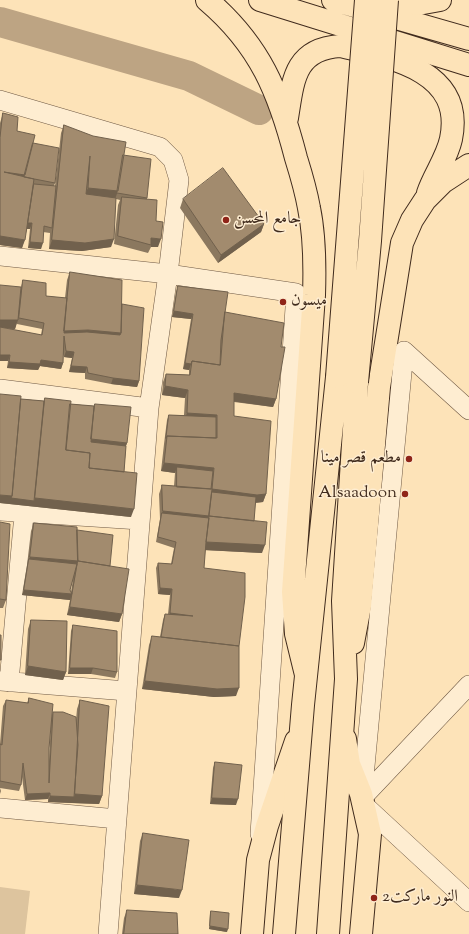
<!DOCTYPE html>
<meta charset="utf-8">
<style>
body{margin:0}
canvas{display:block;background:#fde3b8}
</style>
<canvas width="469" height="934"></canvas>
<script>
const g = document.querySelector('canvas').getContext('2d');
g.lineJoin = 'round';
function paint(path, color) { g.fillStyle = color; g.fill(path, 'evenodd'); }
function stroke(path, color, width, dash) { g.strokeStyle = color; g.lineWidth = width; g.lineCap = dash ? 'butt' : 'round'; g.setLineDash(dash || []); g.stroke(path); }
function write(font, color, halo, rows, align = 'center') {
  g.font = font + ' "Sorts Mill Goudy",Amiri,serif'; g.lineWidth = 3; g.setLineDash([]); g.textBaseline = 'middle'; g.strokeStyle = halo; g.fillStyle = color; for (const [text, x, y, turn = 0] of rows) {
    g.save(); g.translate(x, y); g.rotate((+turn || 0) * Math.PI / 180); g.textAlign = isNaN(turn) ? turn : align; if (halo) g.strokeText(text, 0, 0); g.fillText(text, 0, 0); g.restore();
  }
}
paint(new Path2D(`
 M0 887 30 891 25 934H0Z`), '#ddc49e');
stroke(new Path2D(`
 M0 22 189 76 259 110`), '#bda483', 30);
const minor = new Path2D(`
 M0 100 160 147 173 160 179 180 168 274 149 408 108 934
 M0 256 168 274 296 293 260 834
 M404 351 469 410
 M0 389 149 408
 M0 511 140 520
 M0 681 127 691
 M9 682 24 514
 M362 798 404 351
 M362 798 469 685
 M363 804 469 902
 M0 808 117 819`);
const major = new Path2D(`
 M260 0 469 65
 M333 0 469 39
 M345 739 349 764 361 794 370 834 361 934
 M252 934 258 860 267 826 296 741`);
const highway = new Path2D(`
 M207 0C260 45 279 92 296 158 301 174 306 191 309 208 315 237 315 266 314 295L293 592 296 634 306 675
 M394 0 418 4 440 0
 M287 118C293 81 294 49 340 46 390 57 465 70 451 139 447 158 434 175 428 193
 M353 643 360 606 379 387 402 243 412 220 425 200 443 182 469 165
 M284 934 303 705 337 377
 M328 934 346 679 343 601 357 382`);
stroke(minor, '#6f5944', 20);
stroke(major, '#402b1d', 24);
stroke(highway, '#402b1d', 24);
stroke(minor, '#feedd1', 19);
stroke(major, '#fde3b8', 22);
stroke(highway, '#fde3b8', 22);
const highwayBridge = new Path2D(`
 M337 377 366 0
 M357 382 370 241 387 0`);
stroke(highwayBridge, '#402b1d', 24, []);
stroke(highwayBridge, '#fde3b8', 22);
paint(new Path2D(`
 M3 113 17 131 33 143 55 183 54 186H55L61 133 64 125 123 155 147 198V199L156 221 158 247H151L148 253 114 244 118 205 120 200 116 199 111 247 82 251 49 249 50 233 43 232 41 249 28 248 30 229H27L22 248 0 245V123Z
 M183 199 264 224 261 232 218 263 180 208Z
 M70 272 122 304 139 381 137 387 111 384 85 379V373L69 372 72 358 64 357 63 354V363L61 369 40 366 38 370 7 368 8 361H0L23 280 46 296 65 298 67 280ZM17 321V324L42 329 41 335 10 329H15Z
 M178 286 225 313 276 399 273 407 234 402V416L266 494 263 502 255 503 254 521 262 553 205 550 204 568 239 646 236 696 214 697 142 689 149 645 152 636 160 637 163 620 165 614H168L170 595 158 594 156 568 158 563 171 564 174 548 156 542 160 519 159 494 162 485 174 486 175 473 161 471 164 444 167 420 169 415H184L185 398 162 395 163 382 166 374 189 375V370L183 369 191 319 172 317 176 292Z
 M45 398 70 404 94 406 95 404 127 443 126 446 124 472 131 517 0 503 21 399 44 401Z
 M0 522 6 600 3 608H0Z
 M34 523 77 530 110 566 122 614 119 622 67 615 70 600 22 595 27 565 31 531ZM73 579 71 592 70 590Z
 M31 620 66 672 63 680 25 675 28 629Z
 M73 625 117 672 115 678 91 674H68L71 631Z
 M29 698 51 718 53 712 76 720 77 709 80 700 102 796 99 804 72 803 48 802V799L25 800 22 777 21 785 19 791 0 788 1 791 0 794V744L3 706 6 700 27 703ZM51 721 49 761V748Z
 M215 762 236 805 210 804 213 768Z
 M143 833 179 898 134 894 140 841Z
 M127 910 178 934H122L124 918Z
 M211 911 227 932 209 929 210 914Z`), '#8b785f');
paint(new Path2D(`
 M4 172 25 175 22 183Z
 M88 188 118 191 115 199 84 196Z
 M26 223H32L30 229H24Z
 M264 224 261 232 218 263 221 255Z
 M0 236 25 240 22 248 0 245Z
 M151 238 161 239 158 247H151Z
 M114 239 111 247 82 251 49 249 52 240Z
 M30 242 43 243 41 249 28 248Z
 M174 311 193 314 191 319 172 317Z
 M0 320H18L15 329 0 328Z
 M88 330 121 333 118 341 61 339 64 331Z
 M66 351 74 352 72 358 64 357Z
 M0 355H10L8 361H0Z
 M41 360 63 363 61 369 40 366 38 370 7 368 9 362Z
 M185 363 191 364 189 370 183 369Z
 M71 366 87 367 85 373 69 372Z
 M113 378 139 381 137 387 111 384Z
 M165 386 188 390 185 398 162 395Z
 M234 393 276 399 273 407 231 401Z
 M187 413 217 415 214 423 184 421Z
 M91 439 127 443 124 451 88 448Z
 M164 463 214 468 211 476 177 467 175 473 161 471Z
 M212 489 266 494 263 502 253 503 210 498Z
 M0 495 12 496 34 501 35 498 134 509 131 517 0 503Z
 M163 511 209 516 206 524 162 513Z
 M206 542 265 545 262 553 203 550Z
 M30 557 78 561 75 570 29 559Z
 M160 588 172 589 170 595 158 594Z
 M24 590 72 594 70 600 22 595Z
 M70 607 122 614 119 622 67 615Z
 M170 613 193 616 168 618Z
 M28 666 66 672 63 680 25 675Z
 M70 668H93L91 674H68Z
 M145 681 239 688 236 696 214 697 142 689Z
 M50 793 48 799 25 800 27 794Z
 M75 794 102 796 99 804 72 803Z
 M50 796 74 797 72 803 48 802Z
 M212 798 238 799 236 805 210 804Z
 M137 885 182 890 179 898 134 894Z
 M210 926 228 929 227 932 209 929Z`), '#71614d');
const building = new Path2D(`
 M3 113 18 117 17 131 35 135 25 175 4 172 34 179 25 240 0 236V138Z
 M64 125 93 136 126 142 118 191 88 188 90 156 86 194 116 198 114 239 85 243 52 240Z
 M33 143 59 148 55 183 24 177Z
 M123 155 151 159 147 198 117 193Z
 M223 168 264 224 221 255 183 199Z
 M34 184 56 186 52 228 44 226 43 243 30 242 32 223H28Z
 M122 197 157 200 156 221 163 222 161 239 151 238V245L118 236Z
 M70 272 122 280 121 333 88 330 64 331Z
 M23 280 46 283V296L67 298 64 333 87 332 120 335 121 333 122 304 144 308 139 381 113 378 88 373 87 367 71 366 74 352 66 351 64 336 63 363 41 360 40 364 9 362 10 355H0V327L42 335 44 323 19 318Z
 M0 285 21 287 18 320H0Z
 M178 286 228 292 221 340 220 365 192 361 191 364 185 363 193 314 174 311Z
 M225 312 284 323 281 347H285L276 399 234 393V416L271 421 266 494 257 495 212 489 214 468 164 463 167 436 217 438V415L187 413 188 390 165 386 166 374 190 375 192 361 220 365Z
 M0 394 21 396 12 496 0 495Z
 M45 398 71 401 66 450 90 453 89 468 137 473 134 509 35 498Z
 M21 399 44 401 34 501 11 498 12 496Z
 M70 404 94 406 91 442 126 446 124 472 89 468 90 453 66 450Z
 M95 404 131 407 127 443 91 439Z
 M169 415 216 417V438L167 436 166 438Z
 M177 467 213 471 211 489 177 487Z
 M162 485 212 489 209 516 267 522 265 545 206 542 209 516 163 511Z
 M212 492 256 497 254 521 209 516Z
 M162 513 209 518 206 542 204 568 245 573V597L239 646 161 637 165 614 193 616 170 613 172 589 160 588 158 563 172 564 176 542 158 537Z
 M0 522 10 524 6 600 0 599Z
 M34 523 77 527 78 561 30 557Z
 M77 530 113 535 110 566 78 561Z
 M29 559 77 564 70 590 72 594 24 590Z
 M78 561 129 569 122 614 70 607Z
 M31 620 67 621 66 672 28 666Z
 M73 625 117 631V672L93 668H70Z
 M0 635H1V660H0Z
 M152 636 239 646V688L217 689 145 681Z
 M29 698 53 704 49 748V783L53 712H63L76 717 78 745 74 797 50 796V793L27 794 23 763 21 785 0 781V744L2 745 6 700 28 703Z
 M80 700 109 706 102 796 75 794Z
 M215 762 242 765 238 799 212 798Z
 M143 833 189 840 182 890 137 885Z
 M127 910 177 913 178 934H124Z
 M211 911 229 913 228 929 210 926Z`);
paint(building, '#a28b6e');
stroke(building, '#71614d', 1);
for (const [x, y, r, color] of [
 [226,220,4,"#8f2418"],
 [283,302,4,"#8f2418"],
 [409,459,4,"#8f2418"],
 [405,494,4,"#8f2418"],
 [374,898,4,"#8f2418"]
]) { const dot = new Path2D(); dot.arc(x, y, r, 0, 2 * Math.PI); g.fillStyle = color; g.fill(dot); stroke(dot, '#feedd1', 1.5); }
write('17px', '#402b1d', '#feedd1', [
 ["جامع المحسن",234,220],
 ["ميسون",291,302],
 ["مطعم قصر مينا",401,459,"right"],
 ["Alsaadoon",397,494,"right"],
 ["النور ماركت2",382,898]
], 'left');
</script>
